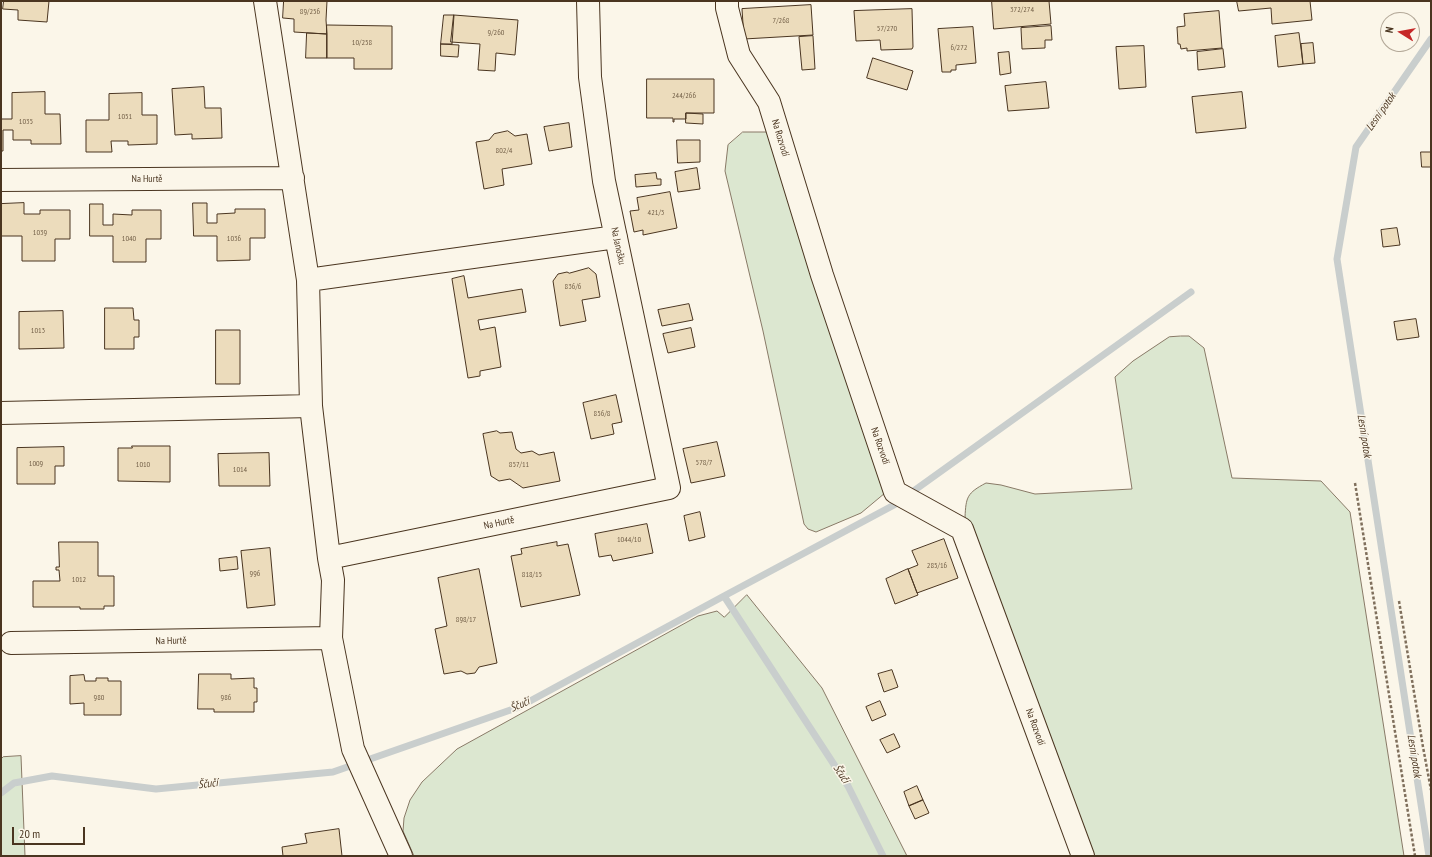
<!DOCTYPE html>
<meta charset="utf-8">
<style>
body{margin:0}
#map{position:relative;width:1432px;height:857px;overflow:hidden;background:#fbf6e9;font-family:"PT Sans Narrow",sans-serif}
canvas{display:block}
.frame{position:absolute;inset:0;border:2px solid #4a3520;pointer-events:none}
.north{position:absolute;left:1380px;top:12px;width:40px;height:40px;box-sizing:border-box;background:#fbf6e9;border:1px solid #b4a999;border-radius:50%;rotate:281deg;font-size:11px;font-weight:700;line-height:16px;text-align:center;color:#4a3520}
.north::after{content:'';display:block;margin:auto;width:14px;height:18px;background:#c62828;clip-path:polygon(50% 0,100% 100%,50% 72%,0 100%)}
.scale{position:absolute;left:12px;top:827px;width:73px;height:18px;box-sizing:border-box;border:2px solid #4a3520;border-top:0;padding-left:5px;font-size:12px;line-height:14px;white-space:nowrap;color:#4a3520;-webkit-text-stroke:3px #fbf6e9;paint-order:stroke}
</style>
<div id="map">
<canvas width="1432" height="857"></canvas>
<div class="frame"></div>
<div class="north">N</div>
<div class="scale">20 m</div>
</div>
<script>
const g = document.querySelector('canvas').getContext('2d');
g.lineJoin = 'round';
function paint(path, color) { g.fillStyle = color; g.fill(path, 'evenodd'); }
function stroke(path, color, width, dash) { g.strokeStyle = color; g.lineWidth = width; g.lineCap = dash ? 'butt' : 'round'; g.setLineDash(dash || []); g.stroke(path); }
function write(font, color, halo, rows, align = 'center') {
  g.font = font + ' "PT Sans Narrow",sans-serif'; g.lineWidth = 3; g.setLineDash([]); g.textBaseline = 'middle'; g.strokeStyle = halo; g.fillStyle = color; for (const [text, x, y, turn = 0] of rows) {
    g.save(); g.translate(x, y); g.rotate((+turn || 0) * Math.PI / 180); g.textAlign = isNaN(turn) ? turn : align; if (halo) g.strokeText(text, 0, 0); g.fillText(text, 0, 0); g.restore();
  }
}
const green = new Path2D(`
 M743 132H774L885 493 861 513 816 532 808 529 804 524 763 331 725 171 728 145Z
 M1181 336H1189L1204 348 1232 478 1321 481 1350 512 1404 856H1093L965 517C966 497 967 493 986 483L1001 485 1035 494 1132 489 1115 377 1133 361 1169 337Z
 M747 595 822 688 907 856H414L403 831 404 818 410 800 422 782 457 749 698 616 717 611 724 617Z
 M21 756 25 856H1V759L3 757Z`);
paint(green, '#dce7d0');
stroke(green, '#887966', 1);
stroke(new Path2D(`
 M724 596 894 505 1191 292
 M1 793 14 783 52 776 156 789 333 772 519 707 724 596 848 786 883 856
 M1429 856 1337 259 1356 147 1431 39`), '#c9cecd', 7);
const building = new Path2D(`
 M4 1H49L47 22 18 20V10L3 9Z
 M284 1H327L326 20 327 34 294 32V19L283 18Z
 M992 1H1049L1051 24 994 29Z
 M1237 1H1310L1312 20 1272 24 1271 8 1239 11Z
 M811 5 813 35 744 39 742 9Z
 M912 9 913 47 912 49 881 50 880 40 856 41 854 11Z
 M1219 11 1222 48 1187 51V48L1181 49 1180 44H1178L1177 27 1185 26 1184 14Z
 M444 15H454L452 44H441Z
 M454 15 518 20 515 55 496 53 495 71 478 70 480 44 451 42Z
 M327 25 392 26V69H354V58H327Z
 M1051 26 1052 40H1045V48L1022 49 1021 28Z
 M973 27 976 63 956 65V70H951V72H942L938 29Z
 M307 33 327 34V58H306Z
 M1299 33 1303 64 1278 67 1275 36Z
 M813 36 815 69 802 70 799 37Z
 M1313 43 1315 63 1303 64 1301 44Z
 M441 44 459 45 458 57 441 56Z
 M1144 46 1146 87 1119 89 1116 47Z
 M1223 49 1225 67 1198 70 1197 52Z
 M1009 52 1011 73 1000 75 998 53Z
 M873 58 913 71 907 90 867 78Z
 M647 79H714V113H686V119H674V122H673V118H647Z
 M1046 82 1049 108 1008 111 1005 86Z
 M204 87 205 108H221L222 138 192 139V134L175 135 172 89Z
 M45 92V114H60L61 144H31V140H13V130H3V151H1V119H12V93Z
 M1242 92 1246 128 1196 133 1192 97Z
 M142 93V115H157V144L128 145V141H111L112 152H86V120H109V94Z
 M686 113 703 114V124L686 123Z
 M569 123 572 147 549 151 544 127Z
 M508 131 515 136 527 134 532 164 502 169 504 185 484 189 476 142 489 140 494 134Z
 M677 140H700V162L678 163Z
 M1421 152H1431V167H1422Z
 M697 168 700 189 678 192 675 172Z
 M656 173 657 179H661V185L636 187 635 175Z
 M670 192 677 228 643 235V230L634 232 630 211 639 210 637 198Z
 M24 203V214H40V210H70V239H55V261H22V236H1V204Z
 M193 203H207V223H217V214L235 213V209H265V238H250V260L217 261V236H194Z
 M90 204H103V225H113V214L132 215V210H161V239H146V262H113V236H90Z
 M1397 228 1400 245 1383 247 1381 230Z
 M589 268 596 274 600 297 582 300 586 321 560 326 553 281 558 274 567 272 569 273Z
 M464 276 468 298 522 289 526 312 478 320 480 330 495 327 501 367 480 371V376L468 378 452 279Z
 M689 304 693 320 662 326 658 310Z
 M105 308H133L134 320H139V337H134V349H105Z
 M63 311 64 348 19 349V312Z
 M1416 319 1419 337 1397 340 1394 322Z
 M691 328 695 347 668 353 663 334Z
 M216 330H240V384H216Z
 M616 395 622 422 612 424 614 434 591 439 583 403Z
 M497 431 500 433 512 432 516 449 521 453 532 451 539 455 554 452 560 481 523 488 510 479 499 481 491 476 483 434Z
 M717 442 725 476 691 483 683 449Z
 M132 446H170V482L118 481V448H132Z
 M64 447V466H55V484H17V448Z
 M269 453 270 486H219L218 454Z
 M700 512 705 537 689 541 684 516Z
 M647 524 653 553 613 561 611 555 599 557 595 534Z
 M944 539 958 578 917 593 908 569 918 565 912 551Z
 M59 542H98V576H114V606H104V609H80V607H33V581H60L59 570H56V567H59Z
 M557 542V546L568 544 580 595 521 607 511 556 522 554 521 549Z
 M270 548 275 605 247 608 241 551Z
 M237 557 238 569 220 571 219 559Z
 M479 569 497 663 479 667 475 673 467 674 461 671 444 674 435 629 447 626 438 578Z
 M908 569 918 595 895 604 886 579Z
 M892 670 898 687 884 692 878 674Z
 M199 674H231V679L254 678V688H257V702H254V712H214V709H198Z
 M84 675 85 681H96V678H108V681H121V715H84V703L70 704V676Z
 M880 701 886 715 872 721 866 707Z
 M894 734 900 747 887 753 880 740Z
 M917 786 923 800 909 806 904 792Z
 M923 800 929 813 915 819 909 806Z
 M339 829 342 856H283L282 847 307 843 305 834Z`);
paint(building, '#ecdcbc');
stroke(building, '#4a3520', 1);
const minor = new Path2D(`
 M265 1 308 280 311 406 329 558 333 580 331 638 353 749 401 856
 M727 1V8L739 55 769 102 822 275 895 492 962 529 1083 856
 M1 180 293 178
 M308 280 616 237
 M1 413 311 406
 M329 558 669 488 604 181 590 77 588 1
 M11 643 331 638`);
stroke(minor, '#4a3520', 24);
stroke(new Path2D(`
 M1355 483 1415 856
 M1399 601 1423 747 1431 790`), '#7f6f5c', 2.5, [3, 2]);
stroke(minor, '#fbf6e9', 22);
write('8px', '#725f47', null, [
 ["372/274",1022,10],
 ["89/256",310,12],
 ["7/268",781,21],
 ["57/270",887,29],
 ["9/260",496,33],
 ["10/258",362,43],
 ["6/272",959,48],
 ["244/266",684,96],
 ["1051",125,117],
 ["1035",26,122],
 ["802/4",504,151],
 ["421/3",656,213],
 ["1039",40,233],
 ["1040",129,239],
 ["1036",234,239],
 ["836/6",573,287],
 ["1013",38,331],
 ["856/8",602,414],
 ["578/7",704,463],
 ["1009",36,464],
 ["1010",143,465],
 ["857/11",519,465],
 ["1014",240,470],
 ["1044/10",629,540],
 ["285/16",937,566],
 ["996",255,574],
 ["818/15",532,575],
 ["1012",79,580],
 ["898/17",466,620],
 ["980",99,698],
 ["986",226,698]
]);
write('10px', '#4a3520', '#fbf6e9', [
 ["Na Rozvodí",780,138,73],
 ["Na Hurtě",147,179],
 ["Na Janošku",618,246,78],
 ["Na Rozvodí",880,446,71],
 ["Na Hurtě",499,523,-12],
 ["Na Hurtě",171,641,-1],
 ["Na Rozvodí",1035,727,70]
]);
write('italic 11px', '#4a3520', '#fbf6e9', [
 ["Lesní potok",1381,112,-55],
 ["Lesní potok",1364,436,81],
 ["Ščučí",520,705,-24],
 ["Lesní potok",1414,756,81],
 ["Ščučí",841,774,57],
 ["Ščučí",208,784,-6]
]);
</script>
